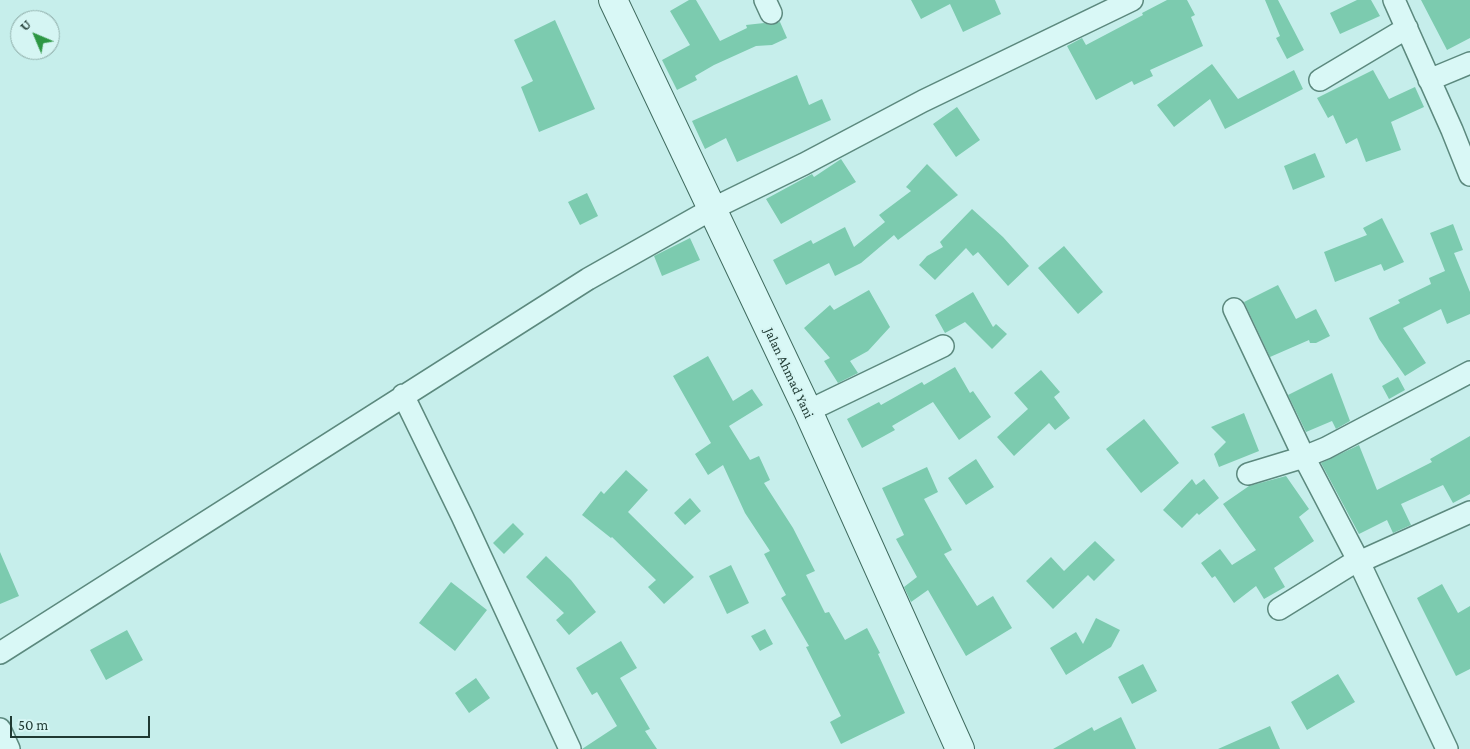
<!DOCTYPE html>
<style>
body{margin:0}
#map{position:relative;width:1470px;height:749px;overflow:hidden;background:#c6eeeb;font-family:"Crimson Pro",serif}
canvas{display:block}
.north{position:absolute;left:10px;top:10px;width:50px;height:50px;box-sizing:border-box;background:#d5f5f3;border:1px solid #8caaa6;border-radius:50%;rotate:315deg;font-size:14px;font-weight:700;line-height:20px;text-align:center;color:#1f3932}
.north::after{content:'';display:block;margin:auto;width:18px;height:22px;background:#2d9744;clip-path:polygon(50% 0,100% 100%,50% 72%,0 100%)}
.scale{position:absolute;left:10px;top:716px;width:140px;height:22px;box-sizing:border-box;border:2px solid #1f3932;border-top:0;padding-left:6px;font-size:15px;line-height:18px;white-space:nowrap;color:#1f3932;-webkit-text-stroke:4px #d5f5f3;paint-order:stroke}
</style>
<div id="map">
<canvas width="1470" height="749"></canvas>
<div class="north">U</div>
<div class="scale">50 m</div>
</div>
<script>
const g = document.querySelector('canvas').getContext('2d');
g.lineJoin = 'round';
function paint(path, color) { g.fillStyle = color; g.fill(path, 'evenodd'); }
function stroke(path, color, width, dash) { g.strokeStyle = color; g.lineWidth = width; g.lineCap = dash ? 'butt' : 'round'; g.setLineDash(dash || []); g.stroke(path); }
function write(font, color, halo, rows, align = 'center') {
  g.font = font + ' "Crimson Pro",serif'; g.lineWidth = 4; g.setLineDash([]); g.textBaseline = 'middle'; g.strokeStyle = halo; g.fillStyle = color; for (const [text, x, y, turn = 0] of rows) {
    g.save(); g.translate(x, y); g.rotate((+turn || 0) * Math.PI / 180); g.textAlign = isNaN(turn) ? turn : align; if (halo) g.strokeText(text, 0, 0); g.fillText(text, 0, 0); g.restore();
  }
}
paint(new Path2D(`
 M689 0H696L720 41 747 28 746 25 764 23 770 25 780 22 787 38 772 45 756 46 714 65 695 76 697 80 677 90 662 60 690 45 670 11Z
 M911 0H995L1001 14 963 32 950 4 921 19Z
 M1167 0H1187L1195 15 1191 17 1203 46 1150 70 1153 76 1134 85 1132 81 1096 100 1067 46 1082 38 1086 45 1143 15 1142 13Z
 M1265 0H1278L1304 50 1287 59 1276 38 1280 36Z
 M1357 0H1371L1380 16 1340 34 1330 13Z
 M1421 0H1470V38L1447 50Z
 M555 20 595 109 539 132 521 87 533 81 514 40Z
 M1212 64 1238 99 1294 70 1303 89 1225 129 1210 99 1174 127 1157 105Z
 M1373 70 1389 99 1415 87 1424 107 1391 122 1401 150 1366 162 1357 138 1346 144 1333 115 1328 118 1317 98Z
 M797 75 809 105 822 99 831 120 737 162 726 138 705 149 692 121Z
 M957 107 980 140 956 157 933 124Z
 M1315 153 1325 177 1293 190 1284 166Z
 M841 159 856 182 781 224 766 199 812 174 814 177Z
 M927 164 958 195 898 240 894 235 861 263 835 276 829 263 786 285 773 260 811 240 813 244 845 227 854 247 885 222 879 215 911 191 906 187Z
 M587 193 598 216 580 225 568 202Z
 M972 209 1003 237 1029 266 1008 286 978 252 973 256 966 248 935 280 919 265 927 256 943 247 940 242Z
 M1382 218 1404 262 1384 271 1381 264 1335 282 1324 252 1367 235 1363 228Z
 M1453 224 1463 250 1454 253 1470 292V314L1447 324 1441 309 1403 328 1426 363 1405 376 1379 339 1369 318 1400 303 1398 300 1431 284 1429 278 1445 271 1430 233Z
 M690 238 700 260 662 276 654 256Z
 M1064 246 1103 292 1078 314 1038 268Z
 M1278 285 1296 319 1316 309 1330 336 1316 343H1310L1309 340 1270 357 1244 302Z
 M869 290 890 327 868 351 850 361 858 373 838 383 824 361 830 358 804 328 830 305 834 310Z
 M973 292 993 327 996 324 1007 334 992 349 965 322 945 333 935 315Z
 M708 356 733 401 752 389 763 405 729 426 750 460 759 456 770 480 764 483 793 528 815 571 806 575 825 613 829 612 845 640 867 628 880 653 878 654 905 713 841 744 830 722 841 716 806 647 809 646 781 598 786 595 764 554 770 551 745 513 723 465 708 475 695 454 711 443 673 376Z
 M955 367 970 393 973 391 991 417 959 440 933 402 892 426 895 430 862 448 847 419 879 402 881 405 922 382 924 385Z
 M1041 370 1060 392 1054 397 1070 418 1055 430 1049 423 1014 456 997 437 1028 409 1014 393Z
 M1332 373 1350 421 1336 429 1332 421 1306 432 1288 395Z
 M1398 377 1405 390 1389 399 1382 386Z
 M1244 413 1259 451 1219 467 1214 454 1226 442 1211 427Z
 M1144 419 1179 463 1141 493 1106 449Z
 M1470 436V494L1453 503 1443 485 1401 504 1411 525 1393 533 1387 520 1359 534 1321 463 1359 445 1377 490 1432 462 1430 459Z
 M976 459 994 487 966 505 948 478Z
 M927 467 938 492 924 499 952 550 944 554 977 606 993 596 1012 628 966 656 928 590 911 602 904 587 917 577 896 539 904 535 882 488Z
 M626 470 648 490 628 512 694 577 664 604 648 587 656 580 612 537 611 538 582 515 601 491 604 494Z
 M1286 476 1309 509 1299 517 1314 541 1274 568 1285 587 1264 599 1256 586 1234 603 1215 576 1212 578 1201 563 1220 549 1232 565 1256 550 1223 504 1249 486Z
 M1192 479 1196 485 1204 479 1219 498 1199 515 1197 513 1182 528 1163 510Z
 M690 498 701 511 685 525 674 513Z
 M513 523 524 534 504 554 493 543Z
 M1095 541 1115 560 1094 581 1088 575 1053 609 1026 581 1051 557 1064 571Z
 M0 552 19 596 0 604Z
 M546 556 571 580 596 612 569 635 556 620 564 613 526 577Z
 M731 565 749 603 727 614 709 576Z
 M451 582 487 610 455 651 419 623Z
 M1442 584 1458 613 1470 606V669L1456 676 1417 598Z
 M1096 618 1120 630 1111 647 1066 675 1050 648 1076 632 1083 644Z
 M765 629 773 644 760 651 751 636Z
 M127 630 143 660 106 680 90 650Z
 M621 641 637 668 620 678 650 729 645 731 657 749H582L617 726 597 692 592 695 576 668Z
 M1143 664 1157 691 1132 704 1118 677Z
 M1338 674 1355 702 1307 730 1291 702Z
 M476 678 490 698 469 713 455 693Z
 M1121 717 1136 749H1053L1092 727 1094 731Z
 M1270 726 1280 749H1218Z`), '#7ccbaf');
const street = new Path2D(`
 M765 0 771 13
 M1394 0 1452 130 1470 175
 M1320 80 1407 28
 M1429 80 1470 63
 M1234 309 1304 457 1359 562 1447 749
 M403 395 462 516 570 749
 M808 411 943 346
 M1248 474 1304 457 1326 448 1470 372
 M1359 562 1470 512
 M1279 609 1358 560
 M0 653 588 279 712 209 804 164 923 101 1132 0
 M0 729 9 749`);
const secondary = new Path2D(`
 M613 0 808 411 960 749`);
stroke(street, '#5c897e', 24);
stroke(secondary, '#3f6b5f', 30);
stroke(street, '#d9f8f6', 21);
stroke(secondary, '#d9f8f6', 28);
write('14px', '#1f3932', '#d5f5f3', [
 ["Jalan Ahmad Yani",789,373,65]
]);
</script>
